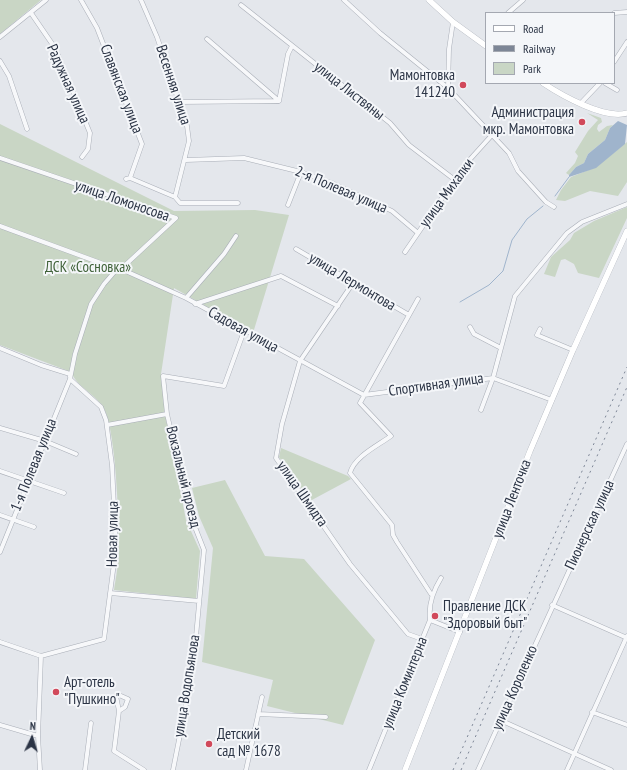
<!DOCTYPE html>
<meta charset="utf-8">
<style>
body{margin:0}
#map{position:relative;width:627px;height:770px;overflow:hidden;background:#e4e7ec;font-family:"PT Sans Narrow",sans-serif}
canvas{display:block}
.legend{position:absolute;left:485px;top:12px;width:130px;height:72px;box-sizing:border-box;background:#f4f6f9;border:1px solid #a4a8b1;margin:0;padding:5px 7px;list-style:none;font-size:12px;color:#2b3445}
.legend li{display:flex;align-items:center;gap:8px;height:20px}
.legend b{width:20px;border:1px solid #a4a8b1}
.north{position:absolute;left:12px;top:718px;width:40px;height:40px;-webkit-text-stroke:3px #f4f6f9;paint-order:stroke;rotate:4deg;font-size:11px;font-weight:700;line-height:16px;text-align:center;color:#2b3445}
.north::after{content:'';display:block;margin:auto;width:14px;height:18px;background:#2b3445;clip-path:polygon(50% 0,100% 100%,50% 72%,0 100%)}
</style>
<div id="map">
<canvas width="627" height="770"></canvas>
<ul class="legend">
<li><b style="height:5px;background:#fff"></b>Road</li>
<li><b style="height:5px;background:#7d8696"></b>Railway</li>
<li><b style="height:11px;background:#c9d6c5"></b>Park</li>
</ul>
<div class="north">N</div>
</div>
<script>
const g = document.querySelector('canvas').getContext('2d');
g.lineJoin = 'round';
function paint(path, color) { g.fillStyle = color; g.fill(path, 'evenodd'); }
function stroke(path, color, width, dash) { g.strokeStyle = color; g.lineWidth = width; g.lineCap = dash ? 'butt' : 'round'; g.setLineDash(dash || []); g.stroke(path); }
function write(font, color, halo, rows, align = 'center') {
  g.font = font + ' "PT Sans Narrow",sans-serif'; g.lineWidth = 4; g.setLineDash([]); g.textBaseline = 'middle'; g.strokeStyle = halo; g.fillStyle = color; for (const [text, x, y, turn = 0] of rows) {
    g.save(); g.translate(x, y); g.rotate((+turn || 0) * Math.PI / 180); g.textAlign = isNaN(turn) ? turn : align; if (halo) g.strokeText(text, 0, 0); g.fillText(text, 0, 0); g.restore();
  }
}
paint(new Path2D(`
 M0 0H41L0 34Z
 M587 113 601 118 602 122 598 125 597 129 599 132 607 126 613 125 610 128 605 140 588 154 584 163 576 167 569 175 566 173 575 163 578 156 575 152 588 131 598 120Z
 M0 124 174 211 255 210 289 215 253 333 174 288 161 374 165 414 186 520 200 551 196 599 114 590C116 577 119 562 119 548 119 521 116 427 103 407 94 393 78 388 71 372L0 345Z
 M627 142V182L618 196 590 191 565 201 556 200 561 190 571 177 596 167Z
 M627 207V218L599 278 578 273 574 264 565 259 561 260 555 277 544 274 551 257 570 240 574 233 594 221Z
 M281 448 348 476 351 479 310 501 279 457Z
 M225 480 265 556 304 559 375 640 343 725 267 706 273 680 202 662 213 548 199 516 192 488Z`), '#c9d6c5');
paint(new Path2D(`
 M618 121 627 125 625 144 596 168 569 177V175L576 167 584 163 588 154 605 140 610 128Z`), '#9fb4cc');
stroke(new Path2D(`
 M555 196 569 177
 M460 302 489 285 503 271 512 240 527 219 543 206`), '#9fb4cc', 1);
const street = new Path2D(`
 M81 0 97 28 142 144 130 178 126 179
 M141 0 157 37 187 126 189 141 175 197
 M344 0 380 33 448 88 509 153 518 171 546 202 554 207
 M241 5 390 123 409 145 455 180
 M31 13 55 48 90 133 88 149 82 157
 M508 13 523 0
 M614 13 627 12
 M0 37 46 0
 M207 39 279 101
 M0 61 9 76 27 129
 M614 62 627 42
 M605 83 617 90
 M448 88 449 49 453 22
 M180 102 279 101 288 54 292 46
 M581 103 600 83
 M0 158 176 218 121 269H117L104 284 91 304 75 354 70 379 0 552
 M186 160 244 158 301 172 332 183 392 211 418 233
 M130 178 175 197
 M175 197 180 203H238
 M288 205 301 172
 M0 226 117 269
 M296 249 409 315
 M405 252 464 166 492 135
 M121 269 186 298 364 395
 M353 283 300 361 282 424 276 458 350 564 408 634 422 639
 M186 298 224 254 236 236
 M418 299 360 403 391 436C377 446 354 457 350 473L392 525 393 535 397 542 431 594
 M195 304 281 276 338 306
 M470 327 474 334 501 348
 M540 329 537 335 573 350
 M0 348 41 365 70 374V377
 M364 395 493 378 552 400
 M481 410 493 378 515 296 567 233 582 222 627 204
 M107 425 167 414
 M0 428 45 441 76 454
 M0 471 64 493
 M0 515 34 527
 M110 593 199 601
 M552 605 627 638
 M430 620 460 632
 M0 642 41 656
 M41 656 104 639 116 548 112 465 106 420 101 407 70 379
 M119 711 125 707 128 699 119 695 116 696 119 711 114 751 144 770
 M592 712 627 725
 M258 714 326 717
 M500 720 611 770
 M0 725 38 736
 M40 770 38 736 41 656
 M85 770 91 723
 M173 770 193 669 204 550 191 517 167 414 163 376 224 386 244 331
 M246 770 262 697
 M369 770 430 620C428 604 433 591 441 578
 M478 770 627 444
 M567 770 627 636`);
const secondary = new Path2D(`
 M429 0 453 22 486 46
 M543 83C561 95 605 120 627 113
 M405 770 530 451 573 350 627 231`);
stroke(street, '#a9aeb7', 5);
stroke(secondary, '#a9aeb7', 6);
stroke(street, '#f7f8fa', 4);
stroke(secondary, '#fff', 5.5);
stroke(new Path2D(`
 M453 770 627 367
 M461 770 627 387`), '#7d8696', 1, [2, 4]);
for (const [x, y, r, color] of [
 [463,85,4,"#d1495b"],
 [582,122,4,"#d1495b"],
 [435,616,4,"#d1495b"],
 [56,692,4,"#d1495b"],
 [209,744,4,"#d1495b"]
]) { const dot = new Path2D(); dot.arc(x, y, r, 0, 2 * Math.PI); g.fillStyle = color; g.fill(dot); stroke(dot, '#f4f6f9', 1.5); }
write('15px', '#2b3445', '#f4f6f9', [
 ["Мамонтовка",455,76,"right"],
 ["141240",455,93,"right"],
 ["Администрация",574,113,"right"],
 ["мкр. Мамонтовка",574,130,"right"],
 ["Правление ДСК",443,607],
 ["\"Здоровый быт\"",443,624],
 ["Арт-отель",64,683],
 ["\"Пушкино\"",64,700],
 ["Детский",217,735],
 ["сад № 1678",217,752]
], 'left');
write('15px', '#2b3445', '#f4f6f9', [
 ["Радужная улица",68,84,66],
 ["Весенняя улица",173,85,72],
 ["Славянская улица",121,89,69],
 ["улица Листвяны",349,91,38],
 ["2-я Полевая улица",341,190,23],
 ["улица Михалки",447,193,-54],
 ["улица Ломоносова",122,201,19],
 ["улица Лермонтова",352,282,31],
 ["Садовая улица",243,330,29],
 ["Спортивная улица",436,385,-8],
 ["1-я Полевая улица",34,465,-68],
 ["Вокзальный проезд",183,477,76],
 ["улица Шмидта",302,494,55],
 ["улица Ленточка",512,499,-69],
 ["Пионерская улица",590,525,-65],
 ["Новая улица",113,534,-89],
 ["улица Коминтерна",405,683,-68],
 ["улица Водопьянова",187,686,-81],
 ["улица Короленко",515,688,-66]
]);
write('15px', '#3f6138', '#f4f6f9', [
 ["ДСК «Сосновка»",88,268]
]);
</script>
